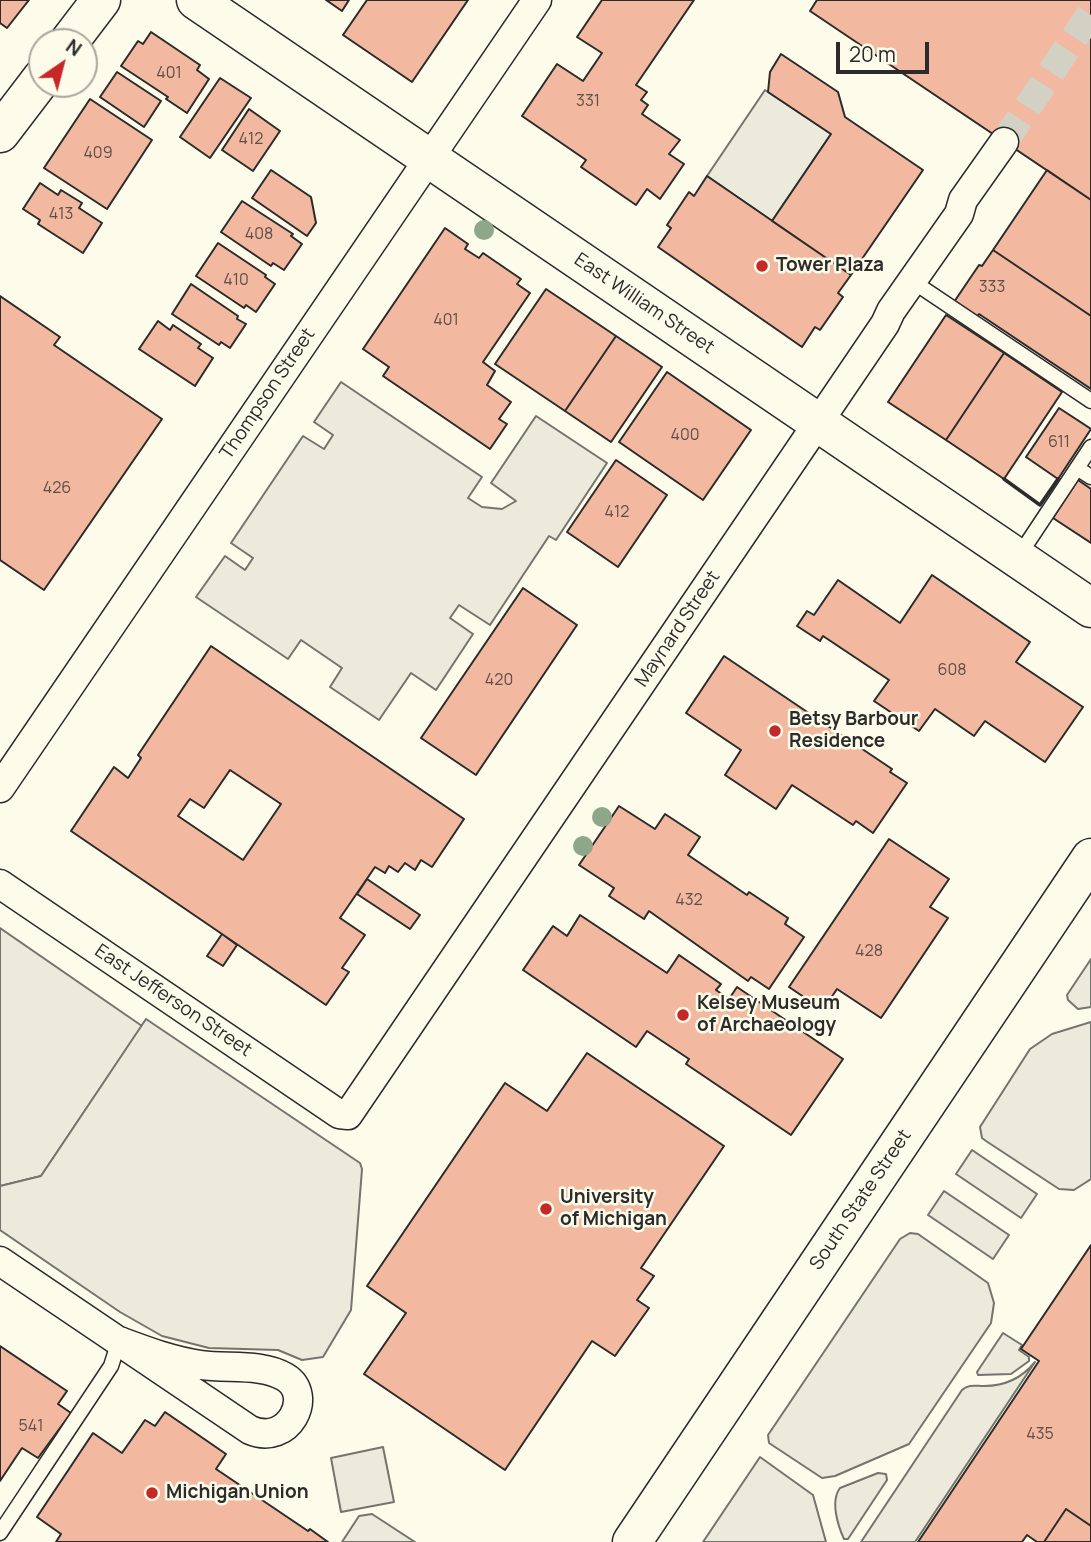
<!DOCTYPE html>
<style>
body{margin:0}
#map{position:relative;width:1091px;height:1542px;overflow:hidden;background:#fdfbea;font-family:Manrope,sans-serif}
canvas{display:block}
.north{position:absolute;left:28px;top:28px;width:70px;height:70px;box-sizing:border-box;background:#fdfbea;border:2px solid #a9a89e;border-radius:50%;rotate:35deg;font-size:19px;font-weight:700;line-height:28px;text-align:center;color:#2b2b2b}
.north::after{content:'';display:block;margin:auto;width:24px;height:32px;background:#c62828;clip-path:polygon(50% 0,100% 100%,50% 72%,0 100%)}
.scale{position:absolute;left:836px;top:42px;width:93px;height:32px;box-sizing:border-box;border:4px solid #2b2b2b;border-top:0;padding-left:9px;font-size:21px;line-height:24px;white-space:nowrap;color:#2b2b2b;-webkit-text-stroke:5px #fdfbea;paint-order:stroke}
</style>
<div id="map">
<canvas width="1091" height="1542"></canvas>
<div class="north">N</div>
<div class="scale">20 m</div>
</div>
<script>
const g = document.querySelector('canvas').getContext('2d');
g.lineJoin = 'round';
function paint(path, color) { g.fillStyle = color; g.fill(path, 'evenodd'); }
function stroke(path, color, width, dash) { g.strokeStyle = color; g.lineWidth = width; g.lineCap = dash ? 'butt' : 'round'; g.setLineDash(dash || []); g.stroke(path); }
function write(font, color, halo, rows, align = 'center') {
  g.font = font + ' Manrope,sans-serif'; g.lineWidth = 5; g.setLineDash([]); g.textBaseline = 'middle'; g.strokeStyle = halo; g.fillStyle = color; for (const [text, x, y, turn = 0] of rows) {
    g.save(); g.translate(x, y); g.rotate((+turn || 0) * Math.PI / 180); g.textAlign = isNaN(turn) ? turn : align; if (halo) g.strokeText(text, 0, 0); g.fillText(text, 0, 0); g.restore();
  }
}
const green = new Path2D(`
 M0 928 142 1026 41 1176 0 1186Z
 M1091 959V1007L1078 1009 1068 1000 1067 995Z
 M1091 1022V1179L1074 1190 1059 1189 986 1141 982 1138 980 1127 1030 1049 1052 1034Z
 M972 1150 1037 1194 1021 1218 956 1174Z
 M944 1191 1009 1235 993 1259 928 1215Z
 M910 1233 918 1234 988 1283 994 1303 991 1323 909 1444 835 1476 822 1478 769 1443 768 1435 900 1239Z
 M1003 1333 1022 1345 1019 1350 1029 1357V1361L1011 1374 978 1375 977 1372Z
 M1035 1362 915 1542H861L962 1390C969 1384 975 1386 984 1386 1005 1386 1022 1378 1035 1362Z
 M760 1457 813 1495 826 1542H703Z
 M878 1473 886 1474 887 1480 848 1539H844C838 1526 830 1501 840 1488Z
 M372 1514 415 1542H342L359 1516Z`);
paint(green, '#ecebdb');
stroke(green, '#74746e', 2);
const parking = new Path2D(`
 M765 90 831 134 772 221 707 176Z
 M341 382 482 477 468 498 482 507 502 509 516 501 491 483 536 416 607 463 556 540 549 536 490 625 459 605 450 618 473 634 436 690 411 673 379 720 330 687 342 668 301 640 288 659 196 597 225 556 245 570 253 558 231 543 303 436 324 449 333 435 314 422Z
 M146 1019 360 1163 362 1169 351 1310 323 1357 302 1360 278 1350 209 1348 162 1336 120 1312 0 1230V1186L41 1176Z
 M383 1447 394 1502 341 1512 331 1458Z`);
paint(parking, '#eceadb');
stroke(parking, '#74746e', 2);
const building = new Path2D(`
 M0 0H29L7 28 0 23Z
 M326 0H349L342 11Z
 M367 0H468L412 82 343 35Z
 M602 0H694L636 85 647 92 641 100 648 105 642 114 680 140 669 154 684 164 660 199 647 189 636 205 581 167 586 160 522 116 557 64 583 81 602 53 577 37Z
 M817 0H1091V200L810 11Z
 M151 32 200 65 197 70 209 79 187 113 166 99 168 97 121 66 138 41 143 44Z
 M781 54 838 92 845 117 923 170 851 275 772 221 831 134 768 92 770 72Z
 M117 72 161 101 144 127 100 97Z
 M220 78 251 98 210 158 180 137Z
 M90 99 152 140 107 209 44 168Z
 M249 109 280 131 253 171 222 150Z
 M271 170 311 197 316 223 307 236 252 198Z
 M1047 170 1091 200V316L993 250Z
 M707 176 851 275 838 293 843 297 820 330 815 327 802 347 658 247 671 228 667 225 689 192 694 196Z
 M40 183 58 195 61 190 82 203 79 208 102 223 83 253 38 224 40 220 23 209Z
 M242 201 293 234 291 236 302 244 284 270 273 263 271 266 221 232Z
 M445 228 468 244 465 249 479 258 483 253 521 279 517 284 530 293 483 362 495 371 487 385 511 402 499 419 507 424 490 449 383 376 389 367 363 349Z
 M218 243 266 275 265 277 275 284 256 312 246 305 244 308 196 276Z
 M993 250 1091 316V389L979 314 977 317 954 302 979 265 982 266Z
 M191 284 238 316 237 319 246 324 230 348 221 342 219 345 172 314Z
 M546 289 616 336 565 411 495 364Z
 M0 296 60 337 54 345 162 419 44 590 0 560Z
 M946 315 1004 353 946 440 888 402Z
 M158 321 170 330 173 325 201 344 198 348 213 358 195 386 139 349Z
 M616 336 662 367 611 442 565 411Z
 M1004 353 1062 392 1004 479 946 440Z
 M667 372 751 430 703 500 619 442Z
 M1059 408 1091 429 1058 479 1026 457Z
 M616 460 667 495 618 567 567 532Z
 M1078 480 1091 489V543L1053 518Z
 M932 575 1030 642 1016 662 1083 707 1045 762 985 721 974 736 935 709 919 731 874 701 889 680 823 636 820 641 797 626 807 611 814 615 838 580 900 623Z
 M523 588 577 625 476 775 421 738Z
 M211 646 464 819 432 867 421 860 415 870 405 863 398 872 389 866 385 873 375 867 340 918 365 935 342 968 349 972 326 1005 71 831 114 767 128 778 141 758 138 755ZM230 770 281 804 243 860 178 816 190 799 204 808Z
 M724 656 892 769 890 772 907 783 873 833 856 821 853 825 792 785 776 809 725 775 741 750 686 713Z
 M619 806 655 829 665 814 700 837 688 855 747 895 749 892 788 918 785 924 804 937 769 989 751 977 748 981 649 911 644 919 609 896 614 888 579 865Z
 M889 839 949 879 930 907 948 918 881 1018 837 989 823 1010 789 987Z
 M367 879 420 915 410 929 357 894Z
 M580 915 667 973 679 955 721 984 716 990 729 999 737 987 843 1059 791 1135 686 1064 689 1059 647 1031 636 1047 523 970 553 926 567 936Z
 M222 934 237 945 223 966 207 956Z
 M587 1053 724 1146 641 1268 654 1276 637 1300 649 1308 615 1356 592 1341 505 1470 364 1374 406 1313 367 1286 505 1083 547 1111Z
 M1091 1245V1526L1066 1509 1044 1542H1037L1027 1535 1022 1542H918L1039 1361 1021 1349Z
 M0 1346 67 1391 58 1404 71 1413 38 1458 22 1448 0 1481Z
 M165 1412 226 1454 216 1469 308 1531 310 1529 328 1542H56L61 1534 37 1517 93 1433 122 1453 145 1420 155 1426Z
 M1066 1509 1091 1526V1542H1044Z`);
paint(building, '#f2b8a0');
stroke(building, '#2b2b2b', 2);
stroke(new Path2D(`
 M1004 142 1091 13`), '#d3d1c4', 28, [28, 14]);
const lane = new Path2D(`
 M912 281 1091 401
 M1077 468 1091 477
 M1018 557 1091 447
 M0 1533 111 1366 119 1341`);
const street = new Path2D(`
 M0 788 537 0
 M0 884 339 1114 348 1115 885 324 891 311 959 214 963 200 1004 142
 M0 1261 250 1430C289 1447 315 1395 285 1377 261 1363 228 1369 201 1365 172 1361 146 1351 119 1341`);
const secondary = new Path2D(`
 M196 0 1091 608
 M69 42 101 0
 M0 133 42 78
 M632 1542 1091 858`);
stroke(lane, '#2b2b2b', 17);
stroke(street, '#2b2b2b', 31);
stroke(secondary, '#2b2b2b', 41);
stroke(lane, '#fdfbea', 14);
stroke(street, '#fdfbea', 28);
stroke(secondary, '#fdfbea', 38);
stroke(new Path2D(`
 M1004 479 1040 505 1058 479`), '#2b2b2b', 3.5);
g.fillStyle = '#8ea78a';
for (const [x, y] of [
 [484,230],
 [602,817],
 [583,846]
]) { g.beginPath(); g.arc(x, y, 10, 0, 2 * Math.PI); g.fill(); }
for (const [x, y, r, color] of [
 [762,266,7,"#c62828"],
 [775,731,7,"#c62828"],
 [683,1015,7,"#c62828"],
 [546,1209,7,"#c62828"],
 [152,1493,7,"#c62828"]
]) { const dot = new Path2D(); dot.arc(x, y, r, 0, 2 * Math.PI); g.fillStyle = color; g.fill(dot); stroke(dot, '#fdfbea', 2.5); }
write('16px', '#5d4e48', null, [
 ["401",169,74],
 ["331",588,102],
 ["412",251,140],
 ["409",98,154],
 ["413",61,215],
 ["408",259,235],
 ["410",236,281],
 ["333",992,288],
 ["401",446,321],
 ["400",685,436],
 ["611",1059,443],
 ["426",57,489],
 ["412",617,513],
 ["608",952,671],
 ["420",499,681],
 ["432",689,901],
 ["428",869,952],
 ["541",31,1427],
 ["435",1040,1435]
]);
write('bold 19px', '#2b2b2b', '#fdfbea', [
 ["Tower Plaza",776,266],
 ["Betsy Barbour",789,720],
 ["Residence",789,742],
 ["Kelsey Museum",697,1004],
 ["of Archaeology",697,1026],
 ["University",560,1198],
 ["of Michigan",560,1220],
 ["Michigan Union",166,1493]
], 'left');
write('19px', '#2b2b2b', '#fdfbea', [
 ["East William Street",644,304,34],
 ["Thompson Street",268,394,-56],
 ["Maynard Street",678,629,-56],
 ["East Jefferson Street",173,1001,34],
 ["South State Street",861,1200,-56]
]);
</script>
